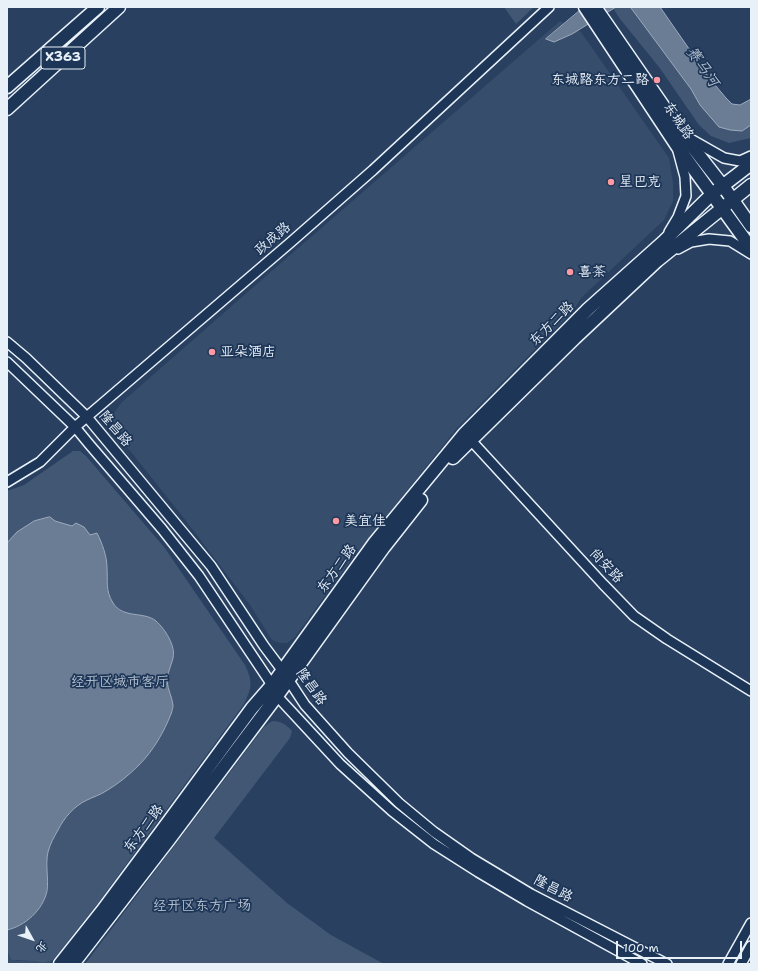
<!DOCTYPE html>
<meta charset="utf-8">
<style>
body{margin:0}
#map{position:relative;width:758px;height:971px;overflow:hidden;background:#294061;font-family:"Shantell Sans","LXGW WenKai TC",sans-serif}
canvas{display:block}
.frame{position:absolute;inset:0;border:8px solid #e8f1f8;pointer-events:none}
.north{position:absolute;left:12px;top:919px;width:40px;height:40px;-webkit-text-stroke:3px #1d3557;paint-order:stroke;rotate:130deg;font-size:11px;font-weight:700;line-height:16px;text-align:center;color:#e8f1f8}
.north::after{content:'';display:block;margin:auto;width:14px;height:18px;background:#e8f1f8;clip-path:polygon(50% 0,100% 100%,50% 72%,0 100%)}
.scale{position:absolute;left:616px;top:941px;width:126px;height:18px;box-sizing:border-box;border:2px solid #e8f1f8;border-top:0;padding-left:5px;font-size:12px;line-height:14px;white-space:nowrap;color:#e8f1f8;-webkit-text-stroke:3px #1d3557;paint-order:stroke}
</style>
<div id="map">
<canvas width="758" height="971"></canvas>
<div class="frame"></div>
<div class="north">北</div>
<div class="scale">100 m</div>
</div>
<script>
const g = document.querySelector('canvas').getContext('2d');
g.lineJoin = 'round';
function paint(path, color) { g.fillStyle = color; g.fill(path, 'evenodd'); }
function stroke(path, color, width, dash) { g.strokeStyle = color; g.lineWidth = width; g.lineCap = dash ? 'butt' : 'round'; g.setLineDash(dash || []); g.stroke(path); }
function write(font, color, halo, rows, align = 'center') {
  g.font = font + ' "Shantell Sans","LXGW WenKai TC",sans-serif'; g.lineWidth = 3.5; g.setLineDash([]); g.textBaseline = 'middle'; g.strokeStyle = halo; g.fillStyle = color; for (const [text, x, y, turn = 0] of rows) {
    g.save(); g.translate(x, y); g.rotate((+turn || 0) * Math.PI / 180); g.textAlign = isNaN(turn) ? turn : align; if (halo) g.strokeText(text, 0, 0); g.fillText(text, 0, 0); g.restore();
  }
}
paint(new Path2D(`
 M560 21 581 32 669 158 673 183V201L664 220 581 298 573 311 457 428 349 563 295 637 287 643H280L272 640 250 605 183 517 111 427 113 414 122 402 266 276Z
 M7 951 9 955 16 961H35L43 963 53 960 49 964H7Z`), '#364d6b');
paint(new Path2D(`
 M504 7H534L516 24Z
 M616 7H629L631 8 691 89 700 105 742 131 751 125V138L729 143 711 136 699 125 659 67 620 19 613 8Z
 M73 451H80L86 456 164 547 245 665C253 682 252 687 244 704L98 903 53 960 43 963 35 961 12 960 7 951V491L24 485Z
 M272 721C281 721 287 725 292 731L290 738 214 838 287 903 331 935 384 964H85L264 727Z`), '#415774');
const water = new Path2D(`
 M584 7H616L572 34 554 42 546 39Z
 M629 7H660L710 79 726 98 732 104 740 105 751 99V125L742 131 730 130 719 127 700 105 691 89 631 8Z
 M50 517 55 521 72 526 76 523 84 527 90 535 97 533C102 543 107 556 107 568 108 581 105 590 113 603 123 619 144 611 156 621 165 629 176 646 173 658 171 666 167 674 167 681 168 690 172 697 173 705 173 708 172 711 171 714 164 732 153 751 139 765 129 775 118 784 106 791 100 795 93 797 87 800 74 806 64 818 58 830 54 837 50 844 48 852 45 865 49 879 47 891 43 910 25 926 7 930V543L17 532 34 521Z`);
paint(water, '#6b7c95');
stroke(water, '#9dabbd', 1);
const minor = new Path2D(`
 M687 137 724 158 740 161 751 156
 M669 232 678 217 686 196 685 177 678 151
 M678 249 691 242 709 239 730 241 751 254
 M7 342 26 358 87 417 211 566 264 646 282 670 305 705 348 753 399 803 434 832 471 858 531 894 667 964
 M7 362 75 427 89 444 162 529 199 576 272 685 277 696 340 764 392 811 434 844 478 872 527 901 642 964
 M467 436 603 584 634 616 667 639 751 691
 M7 482 40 462 75 427 291 242 373 170 549 7
 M728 964 751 923
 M741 964 751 946`);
const major = new Path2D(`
 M585 7 677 146 751 248
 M595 7 684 136 723 186 751 226
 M7 87 98 7
 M7 109 119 7
 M453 458 575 338 657 261 751 185
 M60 964 102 911 160 833 252 708 272 685 375 542 464 434 588 309 663 242 712 194 751 164
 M73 964 168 841 277 696 384 547 421 500`);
stroke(minor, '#e8f1f8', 12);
stroke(major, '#e8f1f8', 15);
stroke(minor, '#1d3557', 9);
stroke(major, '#1d3557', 12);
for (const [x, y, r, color] of [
 [657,80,4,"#ff9aa2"],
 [611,182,4,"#ff9aa2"],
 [570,272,4,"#ff9aa2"],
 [212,352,4,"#ff9aa2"],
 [336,521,4,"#ff9aa2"]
]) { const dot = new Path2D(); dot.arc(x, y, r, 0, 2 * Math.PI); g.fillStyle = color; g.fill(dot); stroke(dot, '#1d3557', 1.5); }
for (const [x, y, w] of [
 [63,58,44]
]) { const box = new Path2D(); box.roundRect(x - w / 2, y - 11, w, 22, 3); g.fillStyle = '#1d3557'; g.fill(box); stroke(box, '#e8f1f8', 1); }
write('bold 13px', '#e8f1f8', null, [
 ["X363",63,58]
]);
write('14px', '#e8f1f8', '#1d3557', [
 ["东城路东方二路",649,80,"right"],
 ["星巴克",619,182],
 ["喜茶",578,272],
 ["亚朵酒店",220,352],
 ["美宜佳",344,521]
], 'left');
write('14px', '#e8f1f8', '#1d3557', [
 ["东城路",678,121,56],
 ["政成路",273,239,-41],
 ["东方二路",552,324,-45],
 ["隆昌路",115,429,50],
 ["尚安路",606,566,47],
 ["东方二路",337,569,-54],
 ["隆昌路",311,687,55],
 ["东方二路",144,829,-53],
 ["隆昌路",553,889,28]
]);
write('14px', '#b6c3d0', '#1d3557', [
 ["经开区城市客厅",120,682],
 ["经开区东方广场",202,906]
]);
write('italic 15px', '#b6c2d0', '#1d3557', [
 ["赛马河",702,67,55]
]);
</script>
